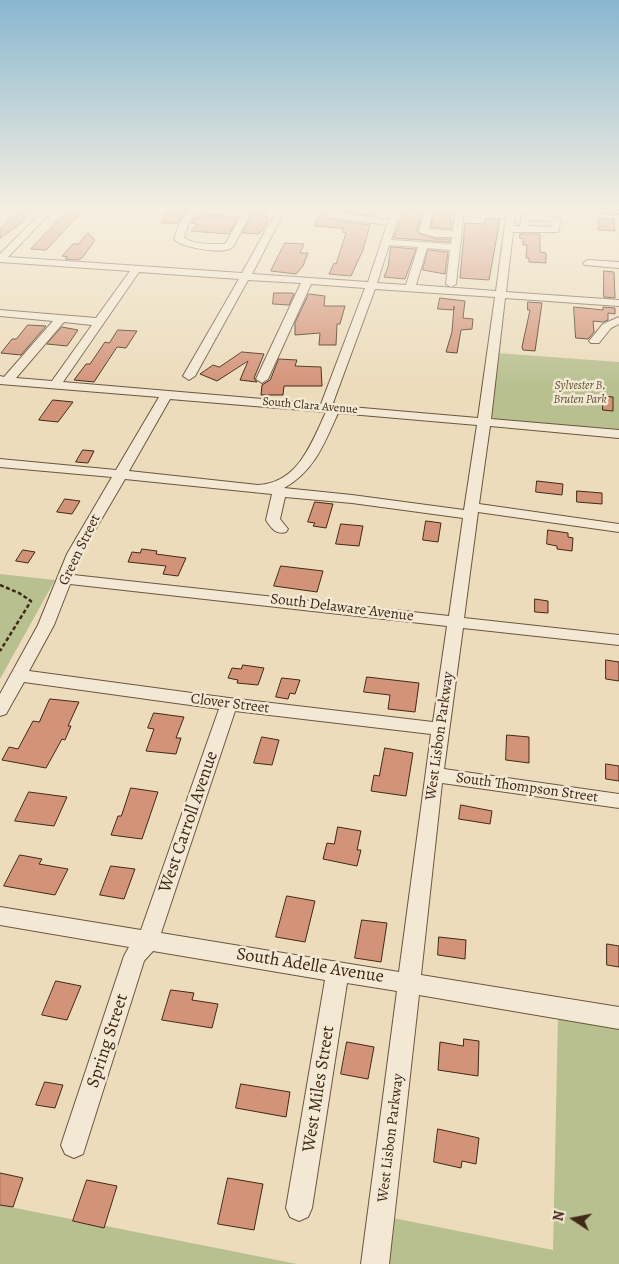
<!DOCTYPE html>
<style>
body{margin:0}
#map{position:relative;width:619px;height:1264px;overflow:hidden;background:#ecdcbc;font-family:Alegreya,serif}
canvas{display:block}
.north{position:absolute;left:549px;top:1194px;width:50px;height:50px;-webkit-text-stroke:4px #f3e8d3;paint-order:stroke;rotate:281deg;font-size:14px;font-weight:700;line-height:20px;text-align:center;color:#412917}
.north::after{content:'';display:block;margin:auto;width:18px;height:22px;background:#412917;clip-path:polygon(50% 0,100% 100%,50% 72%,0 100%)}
</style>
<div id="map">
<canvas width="619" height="1264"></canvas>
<div class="north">N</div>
</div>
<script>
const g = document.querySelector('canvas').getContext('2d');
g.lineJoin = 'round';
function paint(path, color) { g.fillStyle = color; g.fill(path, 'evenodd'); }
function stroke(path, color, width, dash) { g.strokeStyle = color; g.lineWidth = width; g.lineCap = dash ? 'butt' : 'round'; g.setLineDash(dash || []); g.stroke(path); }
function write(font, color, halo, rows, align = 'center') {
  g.font = font + ' Alegreya,serif'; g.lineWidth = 5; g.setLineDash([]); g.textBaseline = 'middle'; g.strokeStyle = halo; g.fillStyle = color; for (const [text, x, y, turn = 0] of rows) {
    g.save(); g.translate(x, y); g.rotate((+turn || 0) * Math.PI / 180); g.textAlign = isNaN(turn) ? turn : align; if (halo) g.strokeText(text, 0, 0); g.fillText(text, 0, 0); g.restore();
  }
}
paint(new Path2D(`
 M497 353 619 362V431L493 419 490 413Z
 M0 574 55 580 0 679Z
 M558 1016 619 1027V1264H387L393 1218 553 1250Z
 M0 1205 297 1264H0Z`), '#b8c090');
const building = new Path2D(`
 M20 210H34L18 226 0 238V229Z
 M68 210 83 211 46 250 31 249Z
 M338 210H375L373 216Z
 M404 210H423L417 230 420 234 436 239H450L449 242 394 238Z
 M435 210 453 211 450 221 452 222 451 229 431 227Z
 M167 211H187L177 223H161Z
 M254 211 268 212 265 217H268L267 221 263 230 259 234 243 233Z
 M321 213H326L329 219 370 225 363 250 351 276 329 274 334 263 336 264 346 233 342 232 344 229 340 228 314 226Z
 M197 216 238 218 229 234 191 231 197 224 191 223Z
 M486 218 500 219 489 280 460 278 465 223 484 224Z
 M598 218 614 219 615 231 599 230Z
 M88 233 95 240 82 258 78 260 65 259 68 257 62 256 73 244H78Z
 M520 234H540V252L546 253V263L529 262V258H526L527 245H523V239L520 238Z
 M285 243 304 244 300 253H308L303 266 296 274 271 271Z
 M391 247 416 249 405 279 384 277 388 267Z
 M428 250 448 252 445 274 423 270Z
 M604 271 614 272 615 298 604 297Z
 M274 293H293L294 294 289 305 273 304Z
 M309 294 325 296 324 306H345L340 324H337L336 345H319L320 333 295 335V323Z
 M440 298 465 301 463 318 473 319 472 329 461 330 457 353 446 352 452 332 454 306V310L438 309Z
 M528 302 542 303 535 351 523 350 522 347 530 310H528Z
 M574 307 603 310V307L615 308V314L608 313V320L603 322 593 321 594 332 588 339 576 338Z
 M28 325 46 326 21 355 1 353 12 339H16Z
 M62 327 78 330 67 346 47 344Z
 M118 330 137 331 126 348 117 347 94 382 74 380 86 364H90L105 342 109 343Z
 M242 352 264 354 254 378 257 382 240 380 248 361 217 381 200 374 213 365 219 367Z
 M279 359 297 360 295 366 321 367 322 386H284L283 395H261L262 385 270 380Z
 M603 396 613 397V411L603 410Z
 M53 400 73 402 58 422 39 420Z
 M83 450 94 451 88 463 76 462Z
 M537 481 563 484 562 495 536 492Z
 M577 491 602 493V504L577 502Z
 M65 499 80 501 72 514 57 512Z
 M315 502 333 504 326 528 313 526 315 523 308 522Z
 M426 521 441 523 438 542 423 540Z
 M341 524 363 526 359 546 336 544Z
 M548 530 568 533V537L573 538 572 551 557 549V546L547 544Z
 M142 549 157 551 156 554 186 558 178 576 163 574 166 566 128 562 132 552 140 553Z
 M23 550 35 552 28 563 16 561Z
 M281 566 323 571 317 592 274 586Z
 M535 599 548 601V613L535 612Z
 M606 660 619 662V681L606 679Z
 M243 665 264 668 258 685 237 683 238 680 228 678 232 668 241 669Z
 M367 677 419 683 415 712 388 709 390 695 364 692Z
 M282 678 300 680 295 694 290 693 288 699 276 697Z
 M50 699 79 702 68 726H71L65 740 62 739 46 768 2 760 9 747 18 749 33 721 39 722Z
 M154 713 184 717 176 738H181L176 754 146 751 154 729 148 728Z
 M507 735 529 737V763L506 760Z
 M262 737 279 740 272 765 254 763Z
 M385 748 413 753 406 796 371 791 374 775 379 776Z
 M606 764 619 766V781L606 779Z
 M131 788 158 792 142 839 111 835 118 816H121Z
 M29 792 67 797 54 826 15 821Z
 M461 805 492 811 490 824 459 819Z
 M338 827 361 831 357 850H361L357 866 323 859 327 843 334 844Z
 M20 855 42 859 39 864 68 869 55 895 4 886Z
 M111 866 135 869 124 899 100 895Z
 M287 896 315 901 305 942 276 937Z
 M362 920 387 923 381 962 355 958Z
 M439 937 466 940 465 959 438 955Z
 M607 944 619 946V967L607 965Z
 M56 981 81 986 67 1020 42 1015Z
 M171 990 194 993 192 1000 218 1004 212 1028 162 1020Z
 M464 1039 479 1041 478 1076 438 1070 440 1042 463 1046Z
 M347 1042 374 1047 368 1079 341 1074Z
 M45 1082 63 1085 55 1108 36 1105Z
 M241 1084 290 1092 286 1117 236 1108Z
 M438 1129 479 1138 476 1164 462 1161 461 1168 434 1162Z
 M0 1173 23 1178 13 1207 0 1205Z
 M228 1178 263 1184 254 1230 218 1224Z
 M87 1180 117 1186 104 1228 73 1221Z`);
paint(building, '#d39379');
stroke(building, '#412917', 1);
const minor = new Path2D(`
 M44 210H53L8 257 242 273 277 210H285L252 274 368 282 387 225 329 217 327 210 388 220 392 210H400L391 240 451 244 452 237H436L421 233 419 231 425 210H433L429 229 453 231 456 210H464L456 284 451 287 446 284 450 250 427 248 416 285 496 291 507 210H515L514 226H520L522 215 541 214 543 210H551L550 215 561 219 558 232H513L506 292 619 300V306L505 298 491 419 619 430V438L490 426 479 504 619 524V532L478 512 464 618 619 635V645L463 628 444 769 619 794V808L442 783 421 975 619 1007V1029L419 995 389 1264H361L397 991 347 983 312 1208 308 1217 299 1221 290 1217 286 1208 325 980 153 951 144 961 83 1154 74 1158 65 1154 61 1145 124 956 129 947 0 925V907L141 930 219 709 24 682 6 714 0 716V694L38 625 67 554 112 477 0 467V459L116 470 159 397 0 384V376L4 377 53 321 0 316V310L96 318 130 271 0 262V254ZM529 220 551 221V227L529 226ZM389 245 418 247 406 285 377 283ZM139 272 239 279 183 376 189 380 195 376 248 280 301 283 256 379 262 383 268 379 311 284 365 288 321 404 63 382ZM375 289 495 297 478 418 339 406 333 403ZM64 322 92 325 52 381 16 378ZM170 399 326 412C311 444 298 483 258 485L129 471ZM338 413 477 425 464 510 352 495 284 488C314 472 325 442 338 413ZM125 479 272 494 266 520C271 528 276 535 286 532L288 529 280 519 285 497 352 503 463 518 449 616 73 575 81 554ZM70 584 447 626 433 722 229 698 29 671 54 625ZM235 711 431 734 399 972 161 933Z
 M190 210H253L233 247C223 255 186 248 176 241L174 239 180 222ZM196 214 241 216 225 244C211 244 196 245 184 238L189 222Z
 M588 260 619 262V268L585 265 583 263Z
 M619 317V324L611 328 599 343H591L589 341 603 324Z`);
const major = new Path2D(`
 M597 210H619V214L602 213Z`);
stroke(minor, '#6c5640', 2);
stroke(major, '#412917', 2);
stroke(new Path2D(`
 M0 585 19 593 31 601 0 651`), '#412917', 2.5, [4, 2.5]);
paint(minor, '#f3e8d3');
paint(major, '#ecdcbc');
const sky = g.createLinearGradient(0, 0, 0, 387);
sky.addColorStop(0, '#89b7d0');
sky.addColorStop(0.54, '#f6efe1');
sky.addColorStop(1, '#f6efe100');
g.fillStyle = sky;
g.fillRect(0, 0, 619, 387);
write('italic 12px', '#5f4f35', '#f3e8d3', [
 ["Sylvester B.",580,386],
 ["Bruten Park",580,400]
]);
write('12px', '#412917', '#f3e8d3', [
 ["South Clara Avenue",310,406,5]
]);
write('15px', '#412917', '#f3e8d3', [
 ["Green Street",80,550,-64],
 ["South Delaware Avenue",342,608,7],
 ["Clover Street",230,704,7],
 ["West Lisbon Parkway",440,736,-82],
 ["South Thompson Street",527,788,8],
 ["West Lisbon Parkway",391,1138,-83]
]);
write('18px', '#412917', '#f3e8d3', [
 ["West Carroll Avenue",189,822,-71],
 ["South Adelle Avenue",310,966,9],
 ["Spring Street",108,1041,-72],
 ["West Miles Street",319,1089,-81]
]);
</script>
